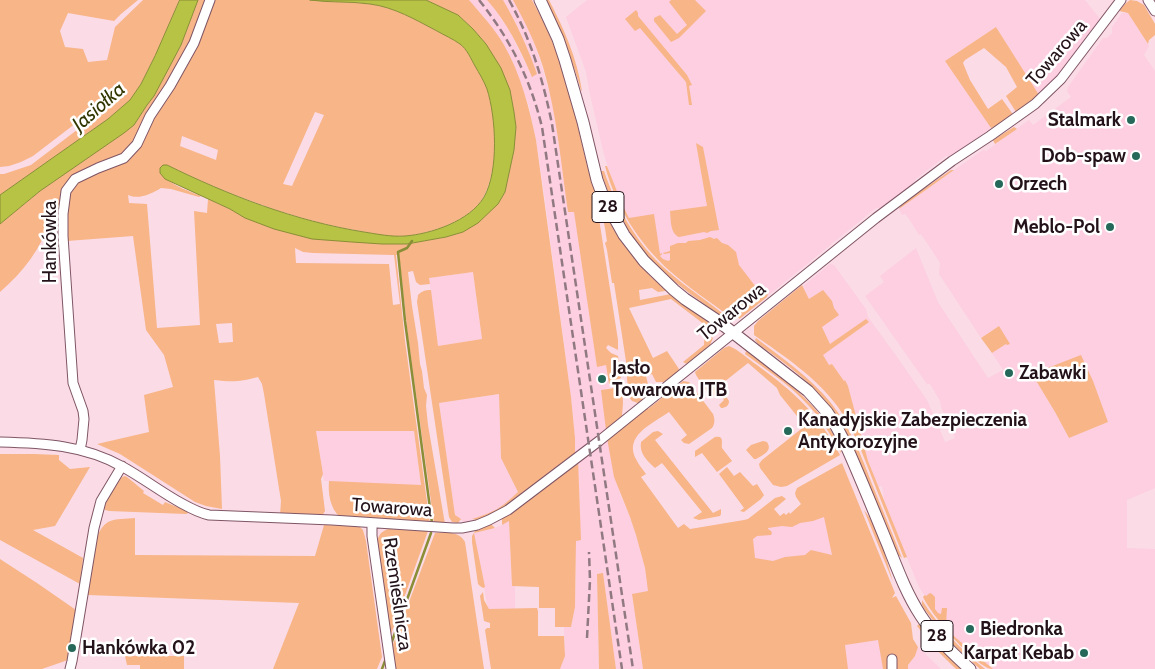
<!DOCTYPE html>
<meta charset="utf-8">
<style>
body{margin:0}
canvas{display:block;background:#fadbe6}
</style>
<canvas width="1155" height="669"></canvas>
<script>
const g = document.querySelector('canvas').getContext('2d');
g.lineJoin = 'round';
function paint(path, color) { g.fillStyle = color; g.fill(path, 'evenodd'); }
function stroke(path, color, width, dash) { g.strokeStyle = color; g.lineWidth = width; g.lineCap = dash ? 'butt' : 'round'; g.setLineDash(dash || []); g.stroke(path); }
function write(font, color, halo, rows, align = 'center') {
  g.font = font + ' Cabin,sans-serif'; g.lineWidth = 5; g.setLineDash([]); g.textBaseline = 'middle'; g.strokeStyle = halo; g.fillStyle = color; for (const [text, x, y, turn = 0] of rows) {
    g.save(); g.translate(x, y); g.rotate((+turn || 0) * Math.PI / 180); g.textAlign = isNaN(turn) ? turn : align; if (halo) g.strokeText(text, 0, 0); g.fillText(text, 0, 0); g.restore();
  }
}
paint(new Path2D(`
 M469 0H487L493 7 510 32 532 77 528 50 516 23 503 0H513L523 18 535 45 542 67 551 99 557 132 568 212 574 211 597 366 606 365 609 388 601 390 620 494 630 517 636 535 645 568 647 586 665 538 858 505 900 669H669L648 591 632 595 643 669H616L603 573 597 574 599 669H560L565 656 564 627H571L575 607 576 576 575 438 571 397 544 193 536 140 529 106 517 73 504 45 485 18Z
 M587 0H1085L1100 19 1058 76 1039 95 996 27 945 61 991 128 951 156H946L916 179 910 187 880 208H876L764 299 725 311 652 251 629 218 622 204 610 174 603 151 589 90 586 72 566 17Z
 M1122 13H1128L1149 46 1144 55 1155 71V488L1127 500V548L1155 549V669H989L954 637 943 625 919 587 884 502 882 486 878 487 868 461 848 386 845 380 844 381 832 364 829 365 822 355 869 322 830 344 803 286 830 264 834 265 866 309 868 317 895 354 927 400 945 442 955 438 941 407 940 401 930 384H927L865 296 884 282 880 276 916 248 938 302 988 378 1003 370 992 353 1006 344 999 326 981 338 939 274 940 263 921 234 919 235 909 219 905 214 902 215 899 209 970 159 983 150 986 151 1029 120 1033 125 1071 97 1067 91 1068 87 1103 38H1107L1112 33V27ZM1032 374 1108 422 1069 438 1055 412Z
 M473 272 482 339 438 346 429 278Z
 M499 394 501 458 518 492 504 505 495 511 471 520 465 523 455 515 439 403Z
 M316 431H414L421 486 324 481Z
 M509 520 512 585 515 586V609H488L474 533 495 528 502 525Z
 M918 647 941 669H908V665L915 656Z`), '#fdcfe0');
paint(new Path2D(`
 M0 0H138L121 14 114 21 68 13 60 31 65 47 83 49 88 62 107 60 115 27 143 0H180L155 56 141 84 130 100 108 119 0 195V174H4L31 165 107 107 125 88 120 85 80 120 33 156 21 162 9 166 0 167Z
 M198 0H208L192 43 136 142 122 157 73 179 61 217 51 218C41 249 24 271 0 292V224L40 191 134 125 147 105 153 96 181 45Z
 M211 0H310C330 3 350 1 370 4 394 7 416 20 437 31 445 35 453 39 460 44 467 49 471 59 475 66 479 73 484 81 487 89 497 120 500 181 477 206 461 223 428 234 405 236 390 237 375 234 360 231 305 222 252 203 201 181 190 176 178 170 167 165L160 168C161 182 189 191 201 196L199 197 171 189 161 188C151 194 139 200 128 195L129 203 147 204 157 328 200 325 194 211 207 213 208 199 230 209 245 218 407 244 446 237 463 232 498 204 505 192 514 150 516 127 514 112 510 90 486 44 473 29 458 15 426 0H469C481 14 495 29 504 45 521 75 529 107 536 140L571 397 575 438V454L501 510 478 520 472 519C495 512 501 508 518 492L501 458 499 394 439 403 455 515 461 519 458 523 452 522 449 517 417 302 418 295C422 291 425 290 431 290L438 346 482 339 473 272 429 278 430 284 420 285 416 282 413 271 408 272 412 306 418 343 420 364 422 371 424 388 427 395 426 406 428 425 445 524 434 523 408 336 399 254 396 255 405 341 430 524 340 517C330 508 328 494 329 481L421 485 414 431H316L323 474 321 479 325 511 322 516 280 515 281 501 264 394 262 384 258 377C239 382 233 382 214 380L220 456 222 509 206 506 195 502 120 454 97 444 149 432 144 395 173 387 164 355 146 330 133 236 67 241 68 192 79 179 138 147ZM315 112 324 115 292 186 283 184ZM182 136 218 150 216 160 180 146ZM295 248 303 252 313 253 394 255 400 304 393 305 389 264 296 263ZM232 323 233 342 219 343 216 324Z
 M487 0H503C517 24 528 48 537 74L532 77C520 49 507 22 487 0Z
 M513 0H532C544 22 554 44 562 67 577 111 582 157 598 201L595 208 597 209 600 225 618 340V350L608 345 606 348 611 353 618 356 621 378 609 384 606 365 597 367 574 212H568C561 164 557 114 543 67 536 44 525 22 513 0Z
 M545 0H549C564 29 577 58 582 91L581 90C572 59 561 29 545 0Z
 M671 0H695L706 11 679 38 671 42 654 21V18L660 15 677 34 687 25 669 2Z
 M1130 0 1137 1 1144 5 1155 24V35L1149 40 1148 44 1128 13 1119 11 1125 4Z
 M636 10 638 13V16L687 75 692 85 689 86 692 105H689L686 82 640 28 635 31 625 19Z
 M996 27 1039 95 1023 108 1016 112 1006 96 1017 87 1006 67 984 48 965 60 963 63 970 80 988 109 1002 99 1012 113V116L996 126 991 128 945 61Z
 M1014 127 1017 129 995 144 993 140Z
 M696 143 703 147 719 230 711 231 707 233 704 232 679 237C670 233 671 220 670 211L707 206Z
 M605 166H607L622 204 629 218 654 214 660 254 662 253V254L660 256 663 259 668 261 670 260V253L664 254 663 253 670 251V246L678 243H686L688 241 700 240 710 237 714 239 717 238 722 243 728 245 736 252 739 265 759 291 764 288 766 289 768 294 767 297 742 317 739 319V318H734L729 316C709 301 689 288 671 272 639 244 616 207 605 166Z
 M951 170H954L899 209 900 207 905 202Z
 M601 171H604C616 206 634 239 661 265 680 283 702 297 722 313L720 315C700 301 680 287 661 270 633 244 612 208 601 171Z
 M600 204C617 238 636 265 666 290L665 291 658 292 652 288 639 290 640 300 671 294 708 322 711 326 710 327 711 337 713 338 710 345 707 348 687 364 683 362 704 345 705 325 671 299 629 308 653 358 667 351 679 369C677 375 669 380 663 382H656L652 374 646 376 650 393 638 403 632 401 629 397 626 369 627 368 614 283H612L607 250 605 243 607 241C605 230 605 219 598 210Z
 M802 285 809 299 823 290 832 301 834 308 839 315 822 327 830 344 866 319 869 322 823 355 829 365 832 364 844 381 845 380 848 386 868 461 907 557 904 558C894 533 884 508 874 483 864 457 854 430 838 407 816 377 784 356 754 335V326L758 321Z
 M999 326 1010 344 1007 345 1006 344 992 353 981 338Z
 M756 338C782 358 810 377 831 403 850 427 861 455 872 484 882 508 892 533 902 558L897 554C887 529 877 504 866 479 854 450 843 422 822 398 804 376 780 360 758 344L755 340Z
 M729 346C739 350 748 359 757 365 795 393 818 413 840 455L787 486 781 487 773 485 760 468 759 464 762 460 805 426 780 395 777 388 748 363 719 386 729 401C729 406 725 408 721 408L719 405 724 400 718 392 712 397 711 394 709 395 696 375 695 372 724 348Z
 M746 351C753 355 761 361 768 367 795 387 820 409 836 439 839 444 842 448 841 453 831 436 822 419 808 405 790 385 767 370 745 354Z
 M1081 355 1093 381 1108 422 1069 438 1055 412 1032 374Z
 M683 381 689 382 713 414C715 419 715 424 712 428L689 444 684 443 681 440 687 435 669 412C652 424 622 436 637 461 639 465 643 470 646 474L641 477 678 528 684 524 690 529 744 520 748 519 775 498 782 496 786 499 774 509 780 516 784 513 786 515 789 512 790 514 801 504 796 497 795 493 797 488 842 463 895 593 892 598 896 596 911 623 913 639 918 647 915 656 908 665V669H883L878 640 845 645 848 669H643L632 594 648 591 645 568 636 535 630 517 614 477 607 438 646 407 648 409ZM824 517 832 555 811 550 805 555 785 557 773 561 755 558 753 539 757 536 771 535 772 533 771 531 768 529V528L782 526 792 527 800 523 813 521Z
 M622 387 623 403 622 416 606 430 601 390Z
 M658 431 663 434 655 440 713 513 721 509V514L720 516 699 520 693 518 702 512 662 463 655 468C647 461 639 453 641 442L653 432Z
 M715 437C725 435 721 443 722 448L732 461 717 472 702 453 695 457V451Z
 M763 441 767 442C773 451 763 455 756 459H754L746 450 751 445Z
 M0 454H34L59 455V460L70 469 90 467 55 526 33 530 83 558 80 584 0 540Z
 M578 460 581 540 576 541 575 607 571 627H555V608H539V587L512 586 509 521 502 525V517Z
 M727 467 734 476 740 472 753 486 757 484 764 495 761 499 744 512 740 511 744 508 719 474Z
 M125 476 127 477 144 491 143 493 163 505 165 502 187 511 188 513 186 514 109 511 105 510 103 507 117 480 119 481 122 477Z
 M864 510C880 530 886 558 893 582Z
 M135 518V555L315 556 324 525 359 526 363 530 366 541 382 657 377 669H273L299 603 88 595C90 576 90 533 108 522 116 518 127 519 135 518Z
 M490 523 495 528 474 533 485 587 483 588 480 586 478 584 472 542V536L477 528Z
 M388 529 428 531 390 637 377 542C379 534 381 532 388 529Z
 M435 533C447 533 459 531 465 542L484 669H396L392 647Z
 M0 559 37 583 76 610 68 660 42 669H0Z
 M603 573 616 669H599L597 574Z
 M483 592 484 600 489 609 537 608 538 611V636H564L565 656 560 669H491L485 630 487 628H490V623L484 621 480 596Z
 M930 593 932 594 935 597V609L938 613 941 614 942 608H947L946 625H950L949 630H952L953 635 956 638 993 669C976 669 931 614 923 597L925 595 926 596Z
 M922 600C939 627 960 649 985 669H980L949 641 925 610 922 605Z
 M919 624H920L936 645 962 669H956C942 656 929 642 917 626Z
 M125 656H184V669H140V665H127Z`), '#f8b588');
const water = new Path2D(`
 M180 0H198L181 45 171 64 154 96 147 105 134 125 124 133 40 191 0 224V195L108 119 130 100 141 84 155 56Z
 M310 0H426L458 15 473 29 486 44 501 68 510 90 514 112 516 127 514 150 505 192 498 204 478 223 463 232 446 237 407 244H382L352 242 312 239 274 229 245 218 230 209 165 179 160 173V168L163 165H167C228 195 295 221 364 232 377 234 391 237 405 236 431 234 470 221 484 197 499 171 496 117 487 89 484 81 479 73 475 66 471 59 467 49 460 44 453 39 444 35 437 31 416 20 394 7 370 4 350 1 330 3 310 0Z`);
paint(water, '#b6c344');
stroke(water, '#8a8e37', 1);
stroke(new Path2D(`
 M412 241 407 248 398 252 405 321 432 523
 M391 644 431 533
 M382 669 385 661`), '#8a8e37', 2.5);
const minor = new Path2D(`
 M1148 0 1155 11
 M0 442C42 443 85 445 123 467 143 478 161 492 181 503 190 508 199 513 209 515L332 520 453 528H462L477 525 489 520 508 510 599 441 876 218 952 161 990 136 1035 104 1061 79 1121 0
 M80 450 82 440 84 419 83 411 73 383 63 236V214L66 191 75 179 98 168 124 158 137 144 150 116 170 86 194 43 210 0
 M372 523V536L391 669
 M892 659V669
 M70 669 72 661 94 528 101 501 122 466`);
const major = new Path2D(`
 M540 0 558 39 565 60 583 122 597 180 604 199 624 235 644 261 674 290 685 299 718 321 808 391 827 412 836 426 844 441C859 474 873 509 887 543 897 568 906 593 921 616 934 636 952 653 970 669`);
stroke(minor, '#7f5565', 11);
stroke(major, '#7f5565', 13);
stroke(minor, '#fff', 9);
stroke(major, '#fff', 11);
stroke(new Path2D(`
 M479 0C510 39 530 78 542 127L622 669
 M509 0C531 39 543 80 552 124L633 669
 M587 638 590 580 589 552`), '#917982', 2.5, [8, 4]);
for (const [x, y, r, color] of [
 [1131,120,5,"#266859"],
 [1136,156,5,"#266859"],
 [999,184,5,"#266859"],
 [1110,227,5,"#266859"],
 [1009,373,5,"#266859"],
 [602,379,5,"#266859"],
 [788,431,5,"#266859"],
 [970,629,5,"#266859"],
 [72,648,5,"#266859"],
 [1084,653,5,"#266859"]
]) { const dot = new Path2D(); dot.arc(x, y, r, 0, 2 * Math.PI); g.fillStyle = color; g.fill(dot); stroke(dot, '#fff', 2); }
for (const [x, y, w] of [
 [608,207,32],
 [937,636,32]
]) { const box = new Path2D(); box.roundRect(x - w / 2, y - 15.5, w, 31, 4); g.fillStyle = '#fff'; g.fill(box); stroke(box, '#231219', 1); }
write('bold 18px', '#231219', null, [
 ["28",608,207],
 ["28",937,636]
]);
write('19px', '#231219', '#fff', [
 ["Towarowa",1057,53,-49],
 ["Hankówka",50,242,-90],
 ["Towarowa",732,312,-39],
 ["Towarowa",392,508,4],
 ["Rzemieślnicza",397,594,82]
]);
write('bold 19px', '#231219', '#fff', [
 ["Stalmark",1121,120,"right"],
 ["Dob-spaw",1126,156,"right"],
 ["Orzech",1009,184],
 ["Meblo-Pol",1100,227,"right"],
 ["Jasło",612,368],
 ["Towarowa JTB",612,390],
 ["Zabawki",1019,373],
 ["Kanadyjskie Zabezpieczenia",798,420],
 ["Antykorozyjne",798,442],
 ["Biedronka",980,629],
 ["Hankówka 02",82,648],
 ["Karpat Kebab",1074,653,"right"]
], 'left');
write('italic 20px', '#323701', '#fff', [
 ["Jasiołka",99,107,-41]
]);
</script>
